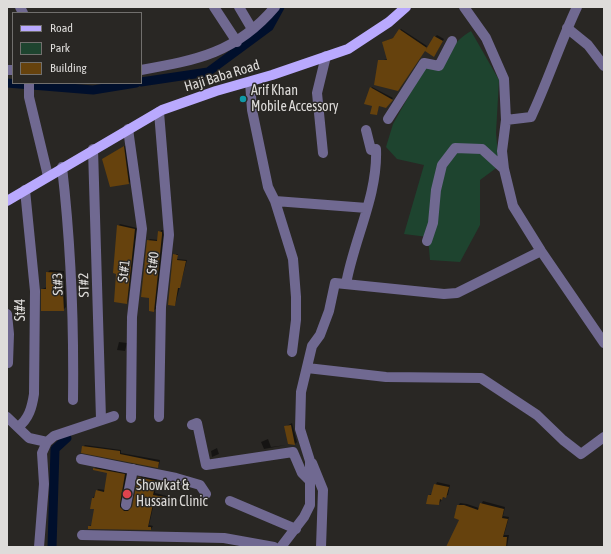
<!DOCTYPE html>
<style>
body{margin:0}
#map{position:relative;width:611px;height:554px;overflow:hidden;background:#292724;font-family:"Asap Condensed",sans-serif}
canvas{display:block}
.frame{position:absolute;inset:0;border:8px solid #dedcda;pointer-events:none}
.legend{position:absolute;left:12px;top:12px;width:130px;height:72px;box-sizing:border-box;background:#292724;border:1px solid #716f6d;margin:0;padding:5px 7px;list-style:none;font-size:12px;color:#dedcda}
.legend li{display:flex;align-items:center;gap:8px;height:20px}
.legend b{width:20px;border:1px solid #716f6d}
</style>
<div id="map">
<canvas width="611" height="554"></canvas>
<div class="frame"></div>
<ul class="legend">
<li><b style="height:5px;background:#b9a9fe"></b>Road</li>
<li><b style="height:11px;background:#1e442f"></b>Park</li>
<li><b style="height:11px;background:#66420d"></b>Building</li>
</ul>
</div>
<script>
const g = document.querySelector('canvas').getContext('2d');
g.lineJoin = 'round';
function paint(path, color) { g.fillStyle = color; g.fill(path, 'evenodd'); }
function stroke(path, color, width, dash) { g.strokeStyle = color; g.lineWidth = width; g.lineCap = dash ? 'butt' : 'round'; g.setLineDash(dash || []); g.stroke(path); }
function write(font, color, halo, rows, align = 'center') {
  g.font = font + ' "Asap Condensed",sans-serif'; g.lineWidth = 3; g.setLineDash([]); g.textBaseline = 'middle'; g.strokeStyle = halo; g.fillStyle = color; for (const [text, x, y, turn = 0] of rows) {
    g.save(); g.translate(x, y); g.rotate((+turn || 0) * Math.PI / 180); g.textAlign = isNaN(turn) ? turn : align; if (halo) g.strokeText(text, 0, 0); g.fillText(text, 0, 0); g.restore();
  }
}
paint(new Path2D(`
 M471 31 499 80 496 133 499 166 480 180V225L460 262 430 260 428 237 404 234 424 165 397 159 386 147 393 124 425 67 441 70C450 51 453 42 471 31Z`), '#1e442f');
paint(new Path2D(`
 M401 29 427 46 400 88 379 61 388 59 383 42 395 37Z
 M437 35 444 39 436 53 435 37Z
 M372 87 393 98 386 107 379 105 377 114 373 105 366 103Z
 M128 144 133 179 129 183 104 159Z
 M120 224 137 228 128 301 127 303 117 273 118 226Z
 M161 230H164L156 309 154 310 148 241 150 239 158 240Z
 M176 254H178L177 259 187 260 175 305Z
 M50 270 64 271 66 307 63 310 42 289 47 287V273Z
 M119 342 127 343 125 351 117 350Z
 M292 423 297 442 295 444 285 427Z
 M268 439 271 447 286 445 264 449 261 442Z
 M85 445 121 450V453L160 460 159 465 158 467 83 447Z
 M217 448 219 454 212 457 211 451Z
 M96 467 127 473 121 502V506L126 510H131L133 507 141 476 157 479 155 493 171 497 170 504 168 505 154 503 149 525 153 526 151 529 89 526 92 525 95 508 93 498 98 489 105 490 108 472 94 469Z
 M437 482 450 485 448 495 444 496 439 504 429 495 432 494Z
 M483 501 505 507 503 516 509 517 504 535H509L507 547H448L461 519 458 506 460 503 467 504 479 508Z`), '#0007');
stroke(new Path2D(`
 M141 82 208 72 269 27 280 7
 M7 83 93 90 136 83
 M52 547 55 449 67 438`), '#000f2c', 9);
paint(new Path2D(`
 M399 29 427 48 398 91 374 85 378 60H387L382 42 393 38Z
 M434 36 443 41 434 57 425 51Z
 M370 87 393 100 386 108 379 106 377 115 370 114 372 106 364 104Z
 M124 146 129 184 110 187 102 159Z
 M117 225 135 229 127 304 114 302 116 274 113 273Z
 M158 231 162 232V235L154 312 149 311V298L141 297 147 240 157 241Z
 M173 254 178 255 177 260 186 261 180 288H178L175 306 168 305Z
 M46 272 62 273 64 311H41V289H46Z
 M291 425 295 445 288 444 284 426Z
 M82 446 120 451V454L159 462 158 468 81 453Z
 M93 468 125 474 120 504V507L124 511H128L132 507 138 477 156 481 153 495 170 498 169 507 153 504 148 527H151V530L88 529V526H91L94 509H90L92 498H94L96 490 104 492 107 473 93 470Z
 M434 484 449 487 446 498 443 497 442 500 440 499 439 505 426 504 428 495H431Z
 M480 503 504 509 502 518 508 519 503 537H507L506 547H446L459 520 454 518 457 505H464L478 510Z`), '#66420d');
stroke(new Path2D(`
 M20 7 23 13
 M214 7 237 42
 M239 7 252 29
 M464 7 486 38 504 79 506 120 502 151 504 169 513 206 541 251 604 343
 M567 28 588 45 604 66
 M7 70H13
 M141 70C197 60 236 53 275 7
 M250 82 252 110 268 187 275 201 293 259 296 297V320L292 352
 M29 83V97L48 176
 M159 112 169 235 161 307 159 417
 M388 119 424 63 439 66 452 41
 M506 120 531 117C548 81 560 43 577 7
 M128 129 142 229 132 317 131 418
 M366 130 371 150
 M93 149 101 419
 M323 153 317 93 326 56
 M62 167C71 245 74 322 73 400
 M275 201 367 208
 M427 241 433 223 436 190 442 165 455 148 482 149 504 169
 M346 284C354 239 378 195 376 149
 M7 314 9 334 8 363
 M307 368 386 377 481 378 537 415 563 440 581 454 604 437
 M7 417 29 438 47 442
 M192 425 197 423 206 465 293 452 302 473 310 481
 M18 427C29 419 32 407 34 394L35 291 25 190
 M81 459 176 478 200 485 206 494
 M312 463 323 490 321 547
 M230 501 296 529
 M126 505 133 469
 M82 535 224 538 274 547
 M39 547 44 484 42 453 47 442 54 436 114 416
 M281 547 304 517 310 505V461L300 429 301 392 312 346 320 335 329 311 335 283 444 294 457 293 541 251`), '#706991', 10);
stroke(new Path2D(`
 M7 201 162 110 216 91 272 75 348 49 389 22 406 7`), '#b9a9fe', 10);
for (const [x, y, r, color] of [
 [243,99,4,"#0f9aa8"],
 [127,494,5,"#e0444e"]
]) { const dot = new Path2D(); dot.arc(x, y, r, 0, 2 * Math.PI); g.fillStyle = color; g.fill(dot); stroke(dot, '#292724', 1.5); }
write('14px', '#dedcda', '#292724', [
 ["Haji Baba Road",222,76,-17],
 ["St#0",153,263,-84],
 ["St#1",124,271,-84],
 ["St#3",58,284,-92],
 ["ST#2",84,285,-92],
 ["St#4",21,310,-90]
]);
write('14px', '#dedcda', '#292724', [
 ["Arif Khan",251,91],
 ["Mobile Accessory",251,107],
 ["Showkat &",136,486],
 ["Hussain Clinic",136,502]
], 'left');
</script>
